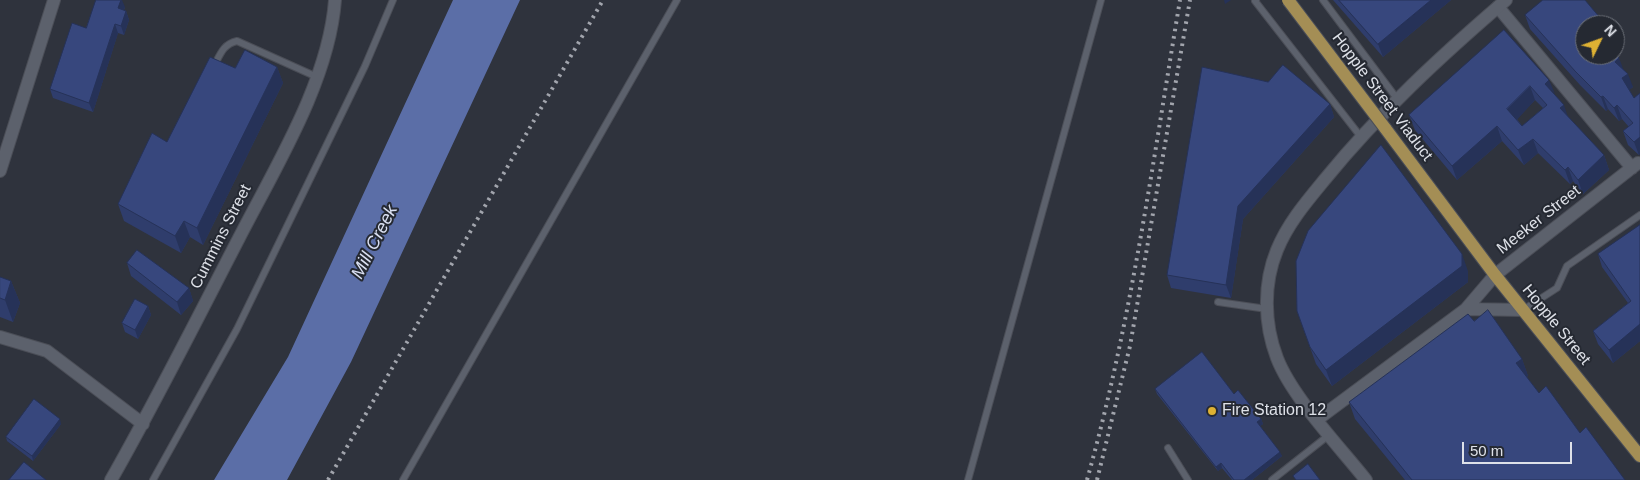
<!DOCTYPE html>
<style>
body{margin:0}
#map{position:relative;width:1640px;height:480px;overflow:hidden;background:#2f333d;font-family:Arial,sans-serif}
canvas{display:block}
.north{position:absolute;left:1575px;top:15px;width:50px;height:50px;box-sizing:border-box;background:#252932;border:1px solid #6f737b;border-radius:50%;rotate:48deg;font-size:14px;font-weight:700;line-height:20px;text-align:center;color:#dee1e8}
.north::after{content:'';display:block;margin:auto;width:18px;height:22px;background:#deb133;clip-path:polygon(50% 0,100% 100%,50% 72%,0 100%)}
.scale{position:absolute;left:1462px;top:442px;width:110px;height:22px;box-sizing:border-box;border:2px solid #dee1e8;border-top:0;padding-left:6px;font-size:15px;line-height:18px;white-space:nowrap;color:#dee1e8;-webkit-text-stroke:4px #252932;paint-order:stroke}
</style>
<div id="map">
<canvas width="1640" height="480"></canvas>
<div class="north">N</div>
<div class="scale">50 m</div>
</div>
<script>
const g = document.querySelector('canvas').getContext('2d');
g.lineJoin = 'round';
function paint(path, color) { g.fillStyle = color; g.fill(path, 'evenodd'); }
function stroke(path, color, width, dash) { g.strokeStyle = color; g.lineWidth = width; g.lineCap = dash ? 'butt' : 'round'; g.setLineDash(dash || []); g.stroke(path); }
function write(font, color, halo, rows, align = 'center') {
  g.font = font + ' Arial,sans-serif'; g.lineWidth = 4; g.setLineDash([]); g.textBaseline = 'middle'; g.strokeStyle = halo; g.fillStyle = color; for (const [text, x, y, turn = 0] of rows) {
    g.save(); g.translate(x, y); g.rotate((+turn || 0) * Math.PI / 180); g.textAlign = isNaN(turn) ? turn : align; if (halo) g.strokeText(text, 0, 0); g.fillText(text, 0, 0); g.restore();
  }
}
paint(new Path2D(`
 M453 0H520L351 362 287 480H214L288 357Z`), '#5b6ea7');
const lane = new Path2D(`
 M1256 0 1255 1 1361 137
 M1323 0 1398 100
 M214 66C220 55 223 44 237 41L317 77
 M1218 302 1267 309
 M1523 310 1557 288 1567 266 1640 215
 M1168 448 1188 480
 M153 480 237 329 365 66 393 0
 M403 480 677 0
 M968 480 1101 0
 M1272 480 1329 435`);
const street = new Path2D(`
 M1498 7 1632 168
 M1466 309 1523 310
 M0 337 47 351 143 424
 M1318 419 1466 309 1495 275 1638 163
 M111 480C156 401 197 319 239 238 276 166 329 81 335 0`);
const secondary = new Path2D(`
 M0 171 54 0
 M1366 480C1339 446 1292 397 1277 358 1264 324 1263 284 1277 250 1288 223 1307 201 1326 178 1379 113 1442 55 1506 0`);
const primary = new Path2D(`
 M1385 128 1495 275 1640 456`);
stroke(lane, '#4b4e57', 8);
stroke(street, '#4b4e57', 14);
stroke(secondary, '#4b4e57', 14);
stroke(primary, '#4b4e57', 14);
stroke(lane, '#5c616c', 6);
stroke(street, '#5c616c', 12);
stroke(secondary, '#5c616c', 12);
stroke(primary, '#a48e55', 12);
stroke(new Path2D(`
 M328 480 603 0
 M1087 480C1131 323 1153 161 1180 0
 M1097 480 1130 346 1190 0`), '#a2a5ad', 4, [2.5, 5]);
const primaryBridge = new Path2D(`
 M1288 0 1385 128`);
stroke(primaryBridge, '#4b4e57', 14, []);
stroke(primaryBridge, '#a48e55', 12);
paint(new Path2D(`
 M1333 0H1451L1383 57Z
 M125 7 124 10 126 11 129 20 124 35 118 33 93 112 53 98 50 89 86 28Z
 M1525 15 1585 25 1623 70 1633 87 1629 90 1639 155 1628 145 1623 131 1629 127 1622 119 1619 121 1608 109 1606 111 1580 85 1530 29Z
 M1504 30 1554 95 1568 117 1604 155 1609 170 1583 194 1573 181 1570 184 1538 153 1524 165 1502 141 1457 180 1415 130 1409 115ZM1535 100 1543 108 1522 126 1517 119Z
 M277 67 283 83 203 245 190 237 181 253 124 221 118 204 167 142 235 68Z
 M1330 104 1334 117 1243 219 1231 298 1171 288 1167 275Z
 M1640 225V341L1613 363 1598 344 1593 331 1628 303 1602 267 1598 254Z
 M127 263 189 288 193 301 181 315 131 276Z
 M1468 271V282L1332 386 1316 364 1297 311Z
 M0 277 11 281 20 303 13 322 0 317Z
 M148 306 151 315 138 339 125 332 122 323Z
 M1474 321 1522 359 1528 376 1526 377 1539 393 1580 433 1625 480H1405L1355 419 1349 402Z
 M1155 389 1234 394 1261 419 1263 424 1260 426 1282 456 1252 480H1232L1222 468 1218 471 1157 394Z
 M61 424 33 461 7 441 6 437Z`), '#2f3d6c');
paint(new Path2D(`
 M121 0H122L125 7 121 17 118 8Z
 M1224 0H1231L1225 4Z
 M1431 0H1451L1383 57 1378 44Z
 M126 11 129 20 124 35 121 26Z
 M115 24 118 33 93 112 89 103Z
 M1619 58 1624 71 1615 62Z
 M277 67 283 83 203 245 197 228Z
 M1628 74 1633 87 1627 92 1622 78Z
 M1549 80 1555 94 1545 84Z
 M1530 86 1535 100 1513 124 1507 109Z
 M1603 96 1608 109 1606 111 1601 97Z
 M1330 104 1334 117 1243 219 1231 298 1226 285 1238 206Z
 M1564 105 1569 120 1560 108Z
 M1617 105 1622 119 1619 121 1614 108Z
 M1497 126 1502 141 1457 180 1452 166Z
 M1640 137V154L1639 155 1634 142Z
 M1533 139 1538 153 1524 165 1518 150Z
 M1604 155 1609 170 1583 194 1578 180Z
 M1568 167 1573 181 1570 184 1565 170Z
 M184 221 190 237 181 253 175 236Z
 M1462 254 1468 271V282L1332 386 1326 370Z
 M11 281 20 303 13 322 5 300Z
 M189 288 193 301 181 315 177 302Z
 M148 306 151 315 138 339 135 330Z
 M1640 324V341L1613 363 1609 350Z
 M1522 359 1528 376 1522 379 1516 363Z
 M60 419 61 424 33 461 32 456Z
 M1261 419 1263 424 1259 427 1257 422Z
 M1280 452 1282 456 1252 480H1244Z
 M1221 463 1222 468 1218 471 1216 467Z`), '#263258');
const building = new Path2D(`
 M96 0H121L118 8 126 11 121 26 115 24 89 103 50 89 72 23 86 28Z
 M1339 0H1431L1378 44Z
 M1543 0H1585L1606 25H1585V55H1615V53L1619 58 1615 62 1628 74 1622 78 1634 98 1640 93V137L1634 142 1623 131 1633 123 1617 105 1614 108 1603 96 1601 97 1575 71 1525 15Z
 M1504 30 1549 80 1545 84 1564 105 1560 108 1604 155 1578 180 1568 167 1565 170 1533 139 1518 150 1497 126 1452 166 1409 115ZM1530 86 1547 105 1522 126 1507 109Z
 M245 50 277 67 197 228 184 221 175 236 118 204 152 133 167 142 210 57 235 68Z
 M1283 65 1330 104 1238 206 1226 285 1167 275 1202 67 1268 82Z
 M1381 145 1462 254V266L1326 370 1310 347 1297 311 1296 261 1308 231Z
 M1640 225V324L1609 350 1593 331 1631 301 1598 254Z
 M137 250 189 288 177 302 127 263Z
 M0 277 11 281 5 300 0 298Z
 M135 299 148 306 135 330 122 323Z
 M1488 310 1522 359 1516 363 1539 393 1546 386 1580 433 1586 427 1625 480H1412L1349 402 1468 314 1474 321Z
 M1202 352 1234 394 1238 390 1261 419 1257 422 1280 452 1244 480H1234L1221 463 1216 467 1155 389Z
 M34 399 60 419 32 456 6 437Z
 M24 462 46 480H9Z
 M1308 464 1320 480H1296L1293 476Z`);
paint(building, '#37477d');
stroke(building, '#263258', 1);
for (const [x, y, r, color] of [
 [1212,411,5,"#deb133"]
]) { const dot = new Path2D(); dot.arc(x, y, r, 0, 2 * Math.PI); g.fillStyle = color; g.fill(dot); stroke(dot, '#252932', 2); }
write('16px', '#dee1e8', '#252932', [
 ["Hopple Street Viaduct",1382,97,53],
 ["Meeker Street",1539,220,-38],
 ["Cummins Street",221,237,-63],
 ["Hopple Street",1556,325,51]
]);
write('16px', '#dee1e8', '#252932', [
 ["Fire Station 12",1222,411]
], 'left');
write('italic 18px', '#dbe1f3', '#252932', [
 ["Mill Creek",375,242,-63]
]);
</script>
